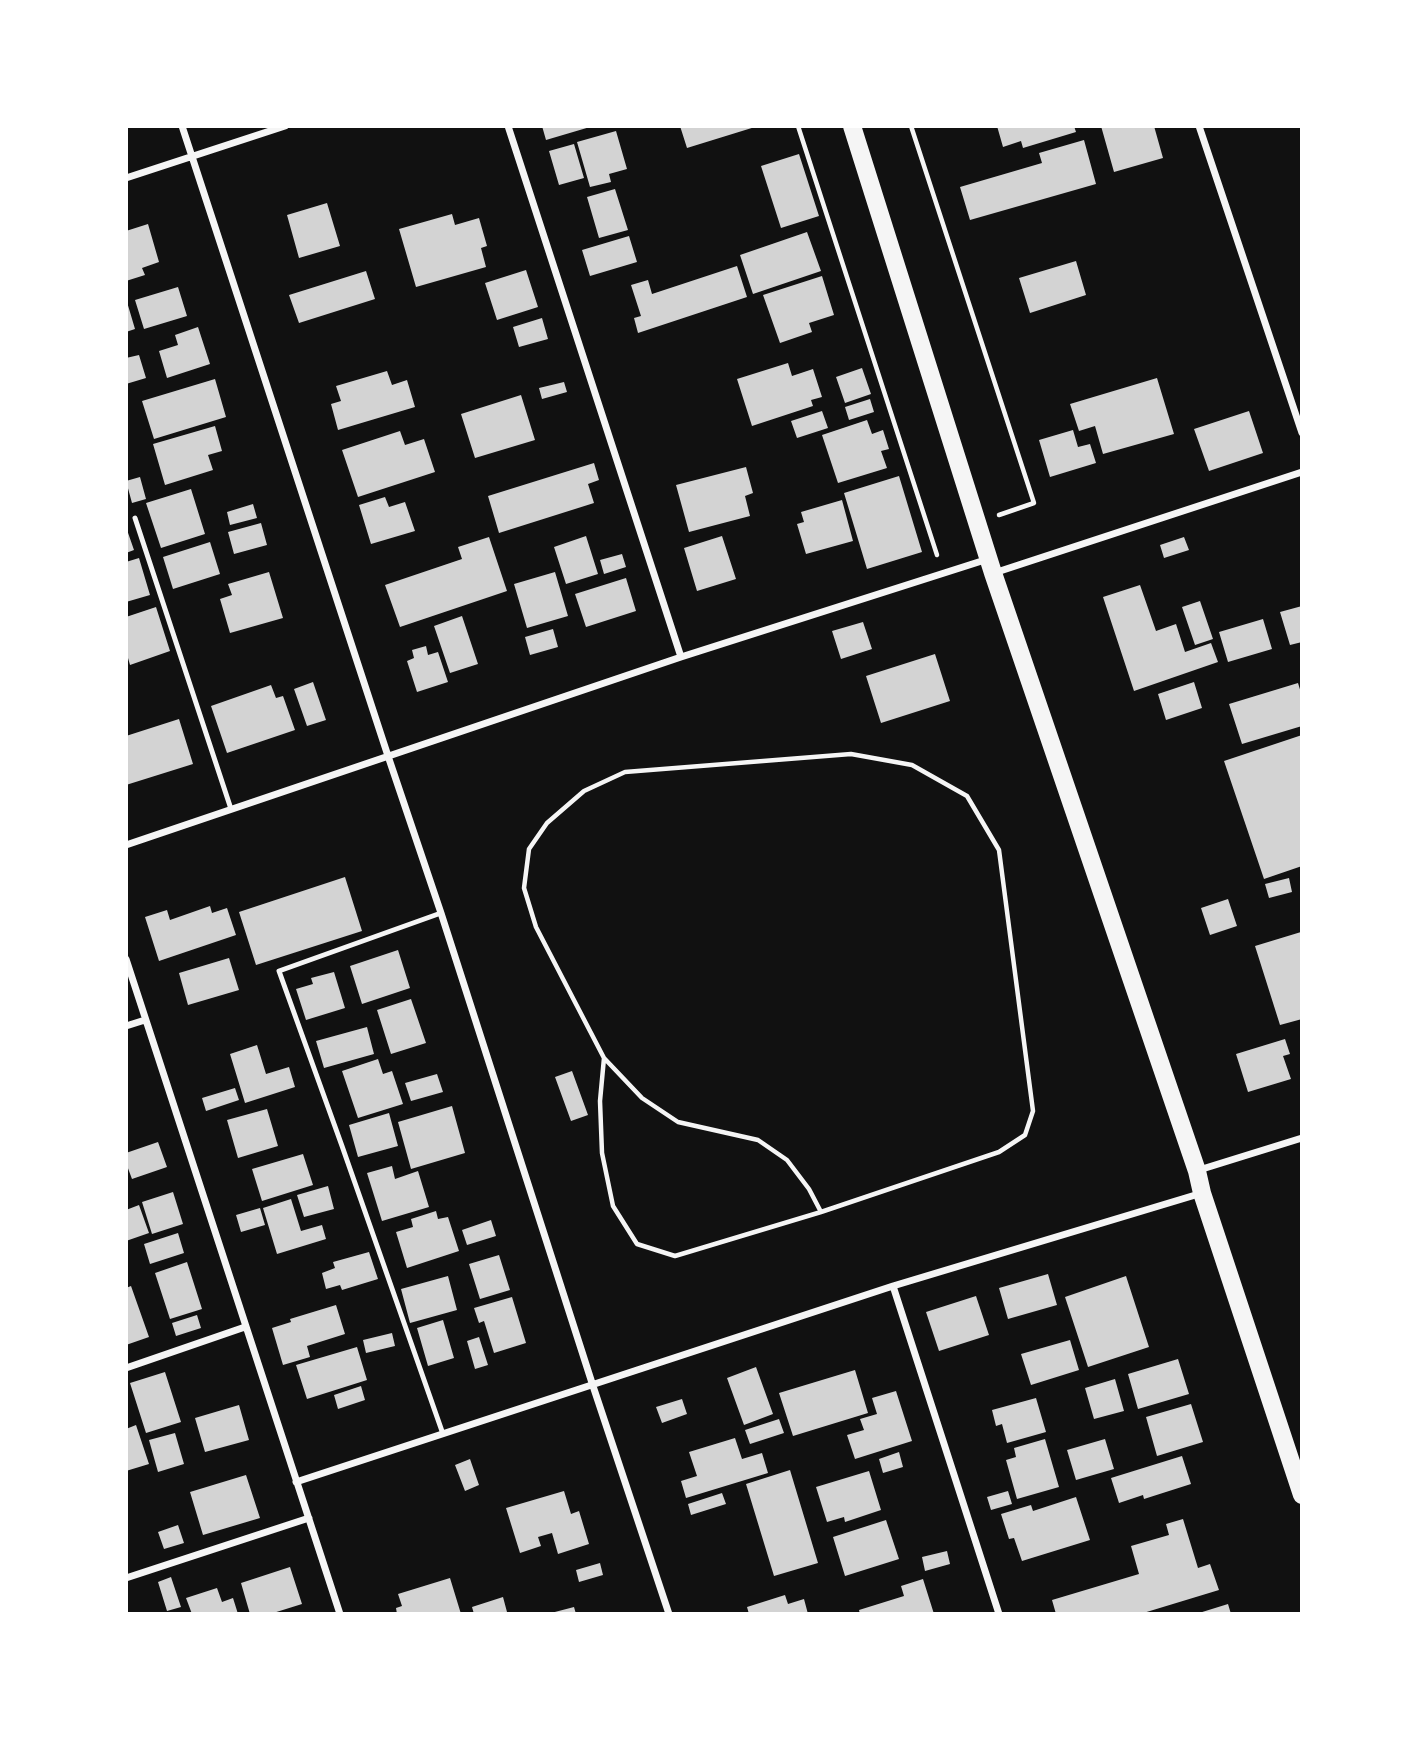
<!DOCTYPE html>
<style>
body{margin:0}
#map{position:relative;width:1428px;height:1740px;overflow:hidden;background:#111;font-family:"DejaVu Sans",sans-serif}
canvas{display:block}
.frame{position:absolute;inset:0;border:128px solid #fff;pointer-events:none}
</style>
<div id="map">
<canvas width="1428" height="1740"></canvas>
<div class="frame"></div>
</div>
<script>
const g = document.querySelector('canvas').getContext('2d');
g.lineJoin = 'round';
function paint(path, color) { g.fillStyle = color; g.fill(path, 'evenodd'); }
function stroke(path, color, width, dash) { g.strokeStyle = color; g.lineWidth = width; g.lineCap = dash ? 'butt' : 'round'; g.setLineDash(dash || []); g.stroke(path); }
paint(new Path2D(`
 M542 126H590V127L546 140Z
 M680 126H755V127L687 148Z
 M997 126H1074L1076 132 1023 148 1021 141 1003 147Z
 M1101 126H1141L1142 128 1154 126 1163 158 1114 172Z
 M616 131 627 169 609 174 611 182 590 187 577 142Z
 M1084 140 1096 184 970 220 960 187 1042 163 1039 153Z
 M574 144 584 178 559 185 549 151Z
 M799 154 819 216 781 228 761 166Z
 M615 189 628 230 599 238 587 197Z
 M327 203 340 246 299 258 287 215Z
 M452 214 455 225 479 218 487 246 481 248 486 267 416 287 399 229Z
 M148 224 159 262 142 268 145 275 126 281V231Z
 M807 232 821 271 753 294 740 255Z
 M629 236 637 262 590 276 582 250Z
 M1076 261 1086 295 1030 313 1019 278Z
 M737 266 747 297 638 333 634 318 641 316 631 285 648 280 652 294Z
 M526 270 538 307 497 320 485 283Z
 M366 271 375 299 299 323 289 295Z
 M822 276 834 315 809 323 812 332 780 343 763 295Z
 M178 287 187 316 144 329 135 300Z
 M127 302 135 329 126 332V303Z
 M542 318 548 339 519 347 513 327Z
 M198 327 210 364 167 378 159 351 178 345 175 335Z
 M139 355 146 378 126 384V358Z
 M788 363 792 376 813 369 822 397 811 400 813 406 752 426 737 379Z
 M862 368 871 394 845 403 836 377Z
 M387 371 392 385 407 380 415 407 338 430 331 404 341 401 336 386Z
 M1157 378 1174 434 1103 454 1095 426 1079 431 1070 404Z
 M215 379 226 417 154 439 142 401Z
 M564 382 567 392 542 399 539 388Z
 M521 395 535 440 475 458 461 414Z
 M870 399 874 412 849 420 845 407Z
 M822 411 828 428 797 438 791 421Z
 M1249 411 1263 453 1209 471 1194 429Z
 M867 420 872 434 883 430 889 449 881 451 887 468 838 483 822 435Z
 M215 426 222 451 208 455 213 470 165 485 153 444Z
 M1073 430 1078 447 1090 444 1096 463 1050 477 1039 440Z
 M400 431 405 445 424 439 435 472 358 497 342 450Z
 M594 463 599 480 588 484 594 503 499 533 488 496Z
 M746 467 753 493 745 496 750 516 689 532 676 485Z
 M899 476 922 552 867 569 844 493Z
 M140 477 146 499 132 503 126 481Z
 M191 489 205 534 161 548 146 503Z
 M385 497 389 507 405 502 415 531 371 544 359 505Z
 M842 500 853 541 806 554 797 524 804 522 801 512Z
 M253 504 257 518 230 525 227 512Z
 M261 523 267 545 234 554 228 532Z
 M126 527 134 550 126 553Z
 M586 536 598 574 566 584 554 547Z
 M722 536 736 579 697 591 684 548Z
 M489 537 507 591 400 627 385 585 462 559 458 547Z
 M1184 537 1189 550 1164 558 1160 545Z
 M210 542 220 574 173 589 163 557Z
 M622 554 626 567 604 574 600 560Z
 M139 558 150 595 126 602V562Z
 M269 572 283 618 230 633 220 599 232 595 228 584Z
 M555 572 568 616 527 628 514 584Z
 M626 578 636 611 586 627 575 594Z
 M1140 585 1156 631 1176 624 1185 652 1211 643 1218 662 1134 691 1103 597Z
 M1200 601 1213 639 1195 645 1182 607Z
 M1302 606V642L1290 645 1280 612Z
 M156 607 170 651 130 665 126 651V617Z
 M462 616 478 664 450 673 434 626Z
 M1263 619 1272 649 1228 662 1219 632Z
 M863 622 872 649 841 659 832 631Z
 M553 629 558 647 530 655 525 637Z
 M426 646 428 655 438 652 448 682 417 692 407 661 414 658 412 650Z
 M935 654 950 701 881 723 866 676Z
 M313 682 326 720 307 726 294 689Z
 M1194 682 1202 708 1166 720 1158 694Z
 M1298 683 1302 696V726L1242 744 1229 704Z
 M271 685 276 698 283 696 295 730 227 753 211 706Z
 M179 719 193 764 126 785V736Z
 M1302 735V866L1264 879 1224 761Z
 M345 877 362 931 256 965 239 912Z
 M1289 878 1292 892 1269 898 1265 884Z
 M1228 899 1237 926 1210 935 1201 908Z
 M210 906 212 913 227 908 236 935 159 961 145 917 167 910 170 920Z
 M1301 932 1302 1019 1280 1025 1255 946Z
 M398 950 410 988 362 1004 350 966Z
 M229 958 239 990 188 1005 179 973Z
 M334 972 345 1008 306 1020 296 989 313 984 311 978Z
 M411 999 426 1043 391 1054 377 1010Z
 M367 1027 374 1054 324 1068 316 1041Z
 M1285 1039 1290 1054 1283 1056 1291 1079 1248 1092 1236 1054Z
 M257 1045 266 1074 289 1067 295 1087 245 1103 230 1054Z
 M378 1059 383 1074 392 1071 403 1104 358 1118 342 1071Z
 M572 1071 588 1115 571 1121 555 1077Z
 M437 1074 443 1092 411 1101 405 1083Z
 M235 1088 239 1100 206 1111 202 1098Z
 M452 1106 465 1153 411 1169 398 1122Z
 M267 1109 278 1146 238 1158 227 1120Z
 M389 1113 398 1146 358 1157 349 1125Z
 M158 1142 167 1167 132 1179 126 1163V1153Z
 M303 1154 313 1185 262 1201 252 1169Z
 M392 1166 395 1179 418 1171 429 1207 382 1221 367 1173Z
 M328 1186 334 1209 304 1217 297 1195Z
 M173 1192 183 1224 152 1234 142 1202Z
 M291 1199 301 1231 322 1225 326 1239 277 1254 263 1208Z
 M139 1205 149 1233 126 1241V1210Z
 M260 1208 265 1225 241 1232 236 1215Z
 M436 1211 438 1219 448 1217 459 1251 407 1268 396 1232 413 1227 411 1219Z
 M491 1220 496 1236 467 1245 462 1230Z
 M178 1233 184 1253 150 1264 144 1244Z
 M369 1252 378 1279 342 1290 340 1285 326 1289 322 1273 335 1268 333 1262Z
 M499 1255 510 1290 480 1299 469 1264Z
 M187 1262 202 1309 170 1319 155 1273Z
 M1048 1274 1057 1305 1008 1319 999 1288Z
 M448 1276 457 1310 410 1323 401 1289Z
 M1126 1276 1149 1347 1088 1367 1065 1297Z
 M131 1286 149 1337 126 1345V1288Z
 M976 1296 989 1335 939 1351 926 1312Z
 M512 1297 526 1343 494 1353 484 1321 479 1323 474 1308Z
 M336 1305 345 1334 307 1346 310 1357 283 1365 272 1328 291 1322 290 1319Z
 M197 1315 201 1328 176 1336 172 1323Z
 M443 1320 454 1358 428 1366 417 1328Z
 M392 1333 395 1346 366 1353 363 1340Z
 M479 1337 488 1365 475 1369 467 1341Z
 M1070 1340 1079 1370 1031 1385 1021 1354Z
 M357 1347 367 1380 307 1399 296 1365Z
 M1178 1359 1189 1394 1138 1409 1128 1374Z
 M756 1367 773 1414 744 1425 727 1378Z
 M855 1370 868 1413 793 1436 779 1393Z
 M165 1372 181 1422 146 1433 130 1383Z
 M1115 1379 1124 1411 1094 1419 1085 1388Z
 M361 1386 365 1400 338 1409 334 1395Z
 M896 1391 912 1441 855 1459 847 1435 864 1430 860 1419 877 1414 872 1398Z
 M1036 1398 1046 1432 1007 1443 1002 1424 996 1426 992 1410Z
 M682 1399 687 1414 662 1423 656 1407Z
 M1191 1404 1203 1442 1157 1456 1146 1417Z
 M239 1405 249 1440 205 1452 195 1418Z
 M779 1419 784 1433 750 1444 745 1430Z
 M136 1425 149 1464 126 1471V1429Z
 M175 1433 184 1464 158 1472 149 1440Z
 M735 1438 742 1459 762 1453 768 1473 686 1498 681 1481 697 1476 689 1452Z
 M1045 1439 1059 1487 1017 1499 1006 1460 1016 1457 1014 1448Z
 M1105 1439 1114 1469 1076 1480 1067 1450Z
 M899 1452 903 1467 883 1473 879 1459Z
 M1182 1456 1191 1484 1144 1499 1143 1495 1119 1503 1111 1478Z
 M470 1459 479 1485 465 1491 455 1465Z
 M790 1470 818 1563 774 1576 746 1484Z
 M869 1471 881 1510 845 1522 844 1517 827 1522 816 1487Z
 M246 1475 260 1518 203 1535 190 1492Z
 M564 1491 571 1514 579 1511 589 1544 558 1554 552 1533 538 1537 541 1546 520 1553 506 1508Z
 M1008 1491 1012 1504 991 1510 987 1497Z
 M722 1493 726 1504 691 1515 688 1504Z
 M1076 1497 1090 1540 1022 1561 1014 1538 1009 1539 1001 1514 1031 1505 1033 1511Z
 M1183 1519 1198 1568 1210 1564 1219 1590 1140 1614H1056L1052 1600 1139 1574 1131 1546 1169 1535 1166 1524Z
 M886 1520 899 1559 845 1576 833 1537Z
 M178 1525 184 1543 164 1549 158 1532Z
 M947 1551 950 1564 925 1571 922 1557Z
 M600 1563 603 1575 579 1582 576 1570Z
 M290 1567 302 1604 270 1614H250L241 1583Z
 M171 1577 181 1607 167 1611 158 1582Z
 M450 1578 461 1614H397L396 1608 402 1606 398 1594Z
 M923 1579 934 1614H860L859 1610 904 1596 901 1586Z
 M217 1588 222 1602 233 1598 238 1614H192L186 1598Z
 M785 1595 788 1604 804 1599 808 1614H749L747 1607Z
 M503 1597 507 1612 499 1614H474L472 1607Z
 M1228 1604 1231 1614H1199V1613Z
 M574 1607 576 1614H551V1613Z`), '#d3d3d3');
stroke(new Path2D(`
 M798 126 937 555
 M911 126 1034 503 999 515
 M604 1058 600 1101 602 1153 613 1206 637 1244 675 1256 821 1212 999 1152 1025 1135 1033 1111 999 850 967 796 912 765 851 754 625 772 584 791 547 823 529 849 524 888 536 927 604 1058 642 1098 678 1122 758 1140 787 1160 809 1189 821 1212`), '#f5f5f5', 4.5);
stroke(new Path2D(`
 M135 518 231 809
 M441 913 279 971 342 1146 443 1434`), '#f5f5f5', 5);
stroke(new Path2D(`
 M182 126 388 756 441 913 593 1386 669 1614
 M508 126 681 657
 M1199 126 1302 433
 M126 178 285 126
 M994 573 1302 472
 M126 845 681 657 988 559
 M126 959 340 1614
 M126 1026 145 1020
 M1199 1170 1302 1138
 M893 1286 999 1614
 M126 1368 245 1327
 M296 1482 893 1286 1202 1193
 M126 1578 309 1518`), '#f5f5f5', 7);
stroke(new Path2D(`
 M852 126 993 573 1197 1171 1202 1193 1302 1495`), '#f5f5f5', 18);
</script>
